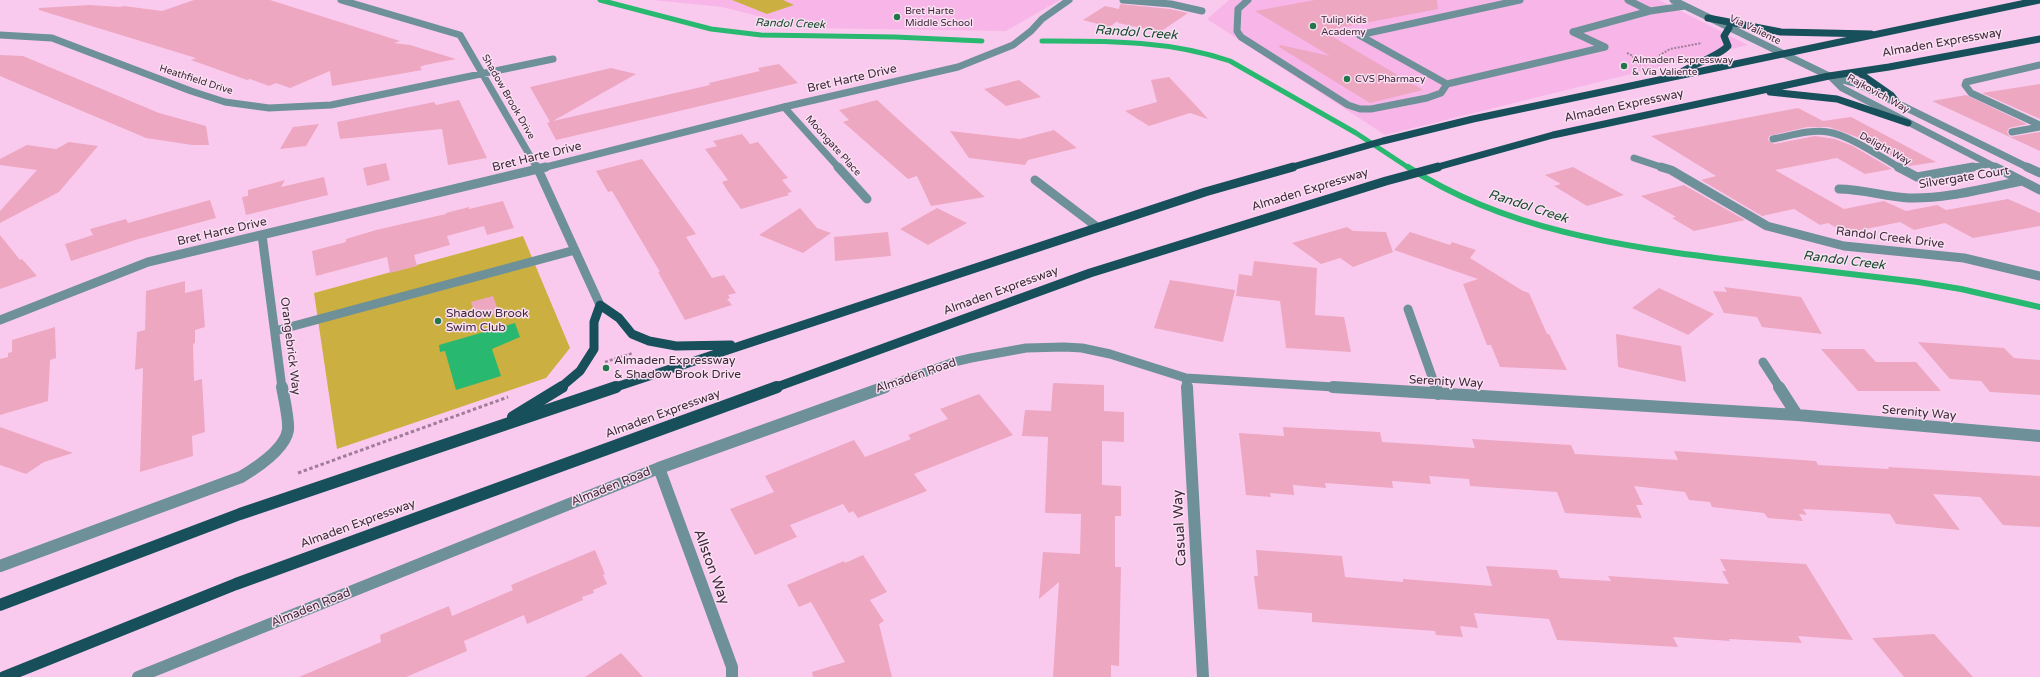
<!DOCTYPE html>
<style>
body{margin:0}
canvas{display:block;background:#facaee}
</style>
<canvas width="2040" height="677"></canvas>
<script>
const g = document.querySelector('canvas').getContext('2d');
g.lineJoin = 'round';
function paint(path, color) { g.fillStyle = color; g.fill(path, 'evenodd'); }
function stroke(path, color, width, dash) { g.strokeStyle = color; g.lineWidth = width; g.lineCap = dash ? 'butt' : 'round'; g.setLineDash(dash || []); g.stroke(path); }
function write(font, color, halo, rows, align = 'center') {
  g.font = font + ' "Varela Round",sans-serif'; g.lineWidth = 3; g.setLineDash([]); g.textBaseline = 'middle'; g.strokeStyle = halo; g.fillStyle = color; for (const [text, x, y, turn = 0] of rows) {
    g.save(); g.translate(x, y); g.rotate((+turn || 0) * Math.PI / 180); g.textAlign = isNaN(turn) ? turn : align; if (halo) g.strokeText(text, 0, 0); g.fillText(text, 0, 0); g.restore();
  }
}
paint(new Path2D(`
 M652 0H1060L1006 31 805 28 722 7Z
 M1229 0H1659L1748 45 1385 135 1207 19Z`), '#f8b6e8');
paint(new Path2D(`
 M732 0H783L794 5 767 14Z
 M523 236 570 348 546 378 337 449 314 293Z`), '#cbb041');
paint(new Path2D(`
 M515 323 520 337 492 349 501 376 456 390 445 351 440 352 439 345Z`), '#29b870');
stroke(new Path2D(`
 M600 0 711 29 761 35 895 37 982 41
 M1042 41C1106 41 1169 40 1230 61L1356 133 1409 168`), '#29b870', 5);
stroke(new Path2D(`
 M1408 167C1505 230 1619 246 1732 260 1794 267 1856 275 1918 282L1961 289 2040 307`), '#29b870', 6);
paint(new Path2D(`
 M194 0H270L400 41 394 43 410 45 456 59 425 65 420 67 422 70 332 86 330 71 290 88 276 83 269 86 250 79 247 80 191 60 196 58 39 10V8L90 5 120 7 124 6 162 11Z
 M1315 0H1437L1438 9 1323 31 1423 90 1370 103 1279 47 1280 45 1330 56 1255 11Z
 M1120 4 1170 9 1188 13 1160 32 1118 23V21L1109 27 1083 20 1105 6 1119 9Z
 M0 55 23 56 159 113 206 126 209 145H192L146 138 49 97 0 76Z
 M779 64 798 83 556 140 547 123 550 122 530 87 611 68 636 74 553 121 710 85 709 83 760 71 758 68Z
 M1169 77 1200 110 1208 119 1190 113 1149 126 1125 111 1157 102 1151 80Z
 M1019 80 1041 97 1006 106 984 89Z
 M2040 84V119L1982 93Z
 M1966 95 2027 124 2009 128 2007 132 2010 137 2040 132V151L1932 101Z
 M459 100 487 158 448 165 442 129 340 139 337 122 434 102 436 105Z
 M877 100 911 131 985 197 931 206 917 176 908 179 843 122 849 120 839 110Z
 M1798 108 1823 121 1851 117 1936 162 1910 166 1857 137 1829 127H1807L1769 136 1768 140 1774 144 1815 136 1835 139 1853 146 1892 169 1865 174 1837 158 1775 170 1844 209 1884 201 1906 211 1937 205 1946 210 2008 199 2040 213V226L1973 238 1945 223 1914 230 1900 222 1846 233 1828 223 1820 225 1794 209 1762 216 1701 180 1716 176 1651 136Z
 M319 124 306 146 280 149 293 127Z
 M1054 130 1077 148 1028 160 1025 165 969 158 950 131 1020 139Z
 M742 134 750 144 758 142 776 164 788 178 782 180 792 192 787 193 789 195 741 209 727 190 722 182 728 180 705 149 717 146 713 141Z
 M69 142 98 146 59 192 0 223V211L37 170 0 165V159L27 145 56 149Z
 M642 159 696 234 686 237 712 278 724 275 736 293 728 295 730 298 727 299 732 305 685 320 658 272H660L612 191 608 192 596 171Z
 M386 163 390 180 367 186 363 168Z
 M1573 167 1624 195 1587 206 1554 186 1561 184 1545 175Z
 M324 177 328 195 246 215 242 197 248 196V190L285 180 281 187Z
 M1684 185 1745 220 1694 231 1672 218 1676 217 1641 196Z
 M210 200 216 218 135 240 71 261 65 244 93 235 90 229 126 219 128 223Z
 M503 201 514 228 487 235 484 226 447 236 450 245 414 255 417 266 390 273 387 257 316 276 312 251 346 242V239L376 230 446 214V213L469 207V209Z
 M800 208 817 228 831 233 803 253 759 235Z
 M937 208 967 223 928 245 900 229Z
 M1347 227 1353 231 1386 232 1393 252 1353 267 1340 258 1321 264 1292 243Z
 M888 232 891 256 835 261 834 237Z
 M1410 232 1450 245 1452 242 1476 250 1470 258 1523 291 1529 293 1547 334H1549L1567 370 1500 367 1491 345H1487L1463 284 1478 279 1394 250Z
 M0 235 20 260 22 259 37 276 0 289Z
 M1254 261 1317 268 1315 315 1344 317 1351 352 1286 348 1280 301 1236 296 1239 274 1252 276Z
 M1170 280 1235 290 1223 342 1154 328Z
 M185 281V293L202 289 205 327 195 330V343L193 344 194 381 202 379 205 432 192 436 193 456 140 472 143 368 135 370 137 332 145 330 146 291Z
 M1724 287 1801 297 1822 334 1762 327 1757 317 1724 313 1713 291 1727 292Z
 M1659 288 1714 314 1688 335 1632 308Z
 M493 296 499 313 477 320 471 302Z
 M55 327 56 358 50 360 48 401 0 415V359L8 357V353L12 352V340Z
 M1616 334 1681 346 1686 382 1618 367Z
 M1918 342 2004 348 2014 358 2040 360V395L1990 392 1981 381 1950 379Z
 M1821 349H1864L1876 362H1916L1941 391H1858Z
 M1053 383 1104 385V411L1124 412V442L1102 441V485L1121 486V516H1115V567H1121L1119 666 1111 665V677H1053L1059 582 1039 599 1043 552 1080 554 1081 514 1045 513 1048 437 1022 436 1025 410 1051 411Z
 M979 394 1013 435 914 474 927 491 858 518 853 511 849 513 843 504 790 525 797 537 755 555 730 509 774 492 765 476 854 440 865 457 911 439 908 435 948 419 940 409Z
 M0 427 73 453 44 462 26 474 0 465Z
 M1283 427 1380 432 1382 442 1431 445 1475 448 1472 439 1571 445 1575 454 1678 460 1674 451 1816 461 1818 465 1889 469 1888 467 2040 476V527L2003 525 1980 497 1933 494 1960 530 1896 524 1890 514 1843 511 1803 509 1807 515 1799 514 1803 521 1768 518 1764 513 1712 507 1710 502 1689 500 1685 492 1634 486 1643 505H1636L1642 518 1565 513 1557 492 1470 486 1469 479 1429 476 1431 484 1392 481 1393 488 1325 483 1326 488 1293 485 1294 495 1270 493 1271 497 1246 495 1239 433 1284 436Z
 M595 550 605 574 603 575 607 584 593 590 594 593 582 597 583 600 527 624 524 615 464 641 467 651 406 677H299L381 642 380 635 449 606 452 616 513 590 511 585Z
 M1256 550 1342 556 1345 577 1403 582V579L1492 586 1486 566 1557 570 1560 578 1611 581 1608 576 1729 584 1722 571H1726L1720 559 1806 564 1853 640 1798 636 1802 643 1729 639 1730 641 1673 637 1678 647 1557 640 1549 619 1474 613 1478 628 1460 626 1463 637 1436 635 1435 631 1312 622V613L1258 609 1254 576H1258Z
 M863 555 887 592 870 600 884 621 879 624 892 677H813L812 672 845 662 811 602 799 607 787 585 844 561 845 563Z
 M1934 634 1973 677H1904L1872 638Z
 M621 653 643 677H585Z`), '#eda7c1');
stroke(new Path2D(`
 M1627 53 1633 56 1634 61 1642 64
 M1663 59 1660 55 1670 49 1702 43`), '#a17d98', 2, [2, 1.5]);
stroke(new Path2D(`
 M605 362 633 353`), '#a17d98', 2.5, [3, 2]);
stroke(new Path2D(`
 M298 473 508 397`), '#a17d98', 3, [3.5, 2.5]);
stroke(new Path2D(`
 M341 0 460 35 537 168
 M1123 0 1171 4 1202 11
 M1248 0 1238 9 1237 31 1241 37 1348 105 1360 109H1371L1427 98 1441 93 1447 84
 M1520 0 1359 35 1447 84 1605 47
 M1628 0 1650 11
 M1673 0 1829 76 1860 85 2029 168
 M1573 32 1650 11 1685 6
 M1573 32 1605 47
 M0 35 52 38 191 91 225 102 269 108 331 105 553 59
 M2040 65 1966 82 1965 85 1971 93 2040 125
 M1831 77 1842 88 1997 168
 M784 107 839 168
 M2012 132 2040 127
 M1773 139C1790 136 1811 129 1828 132 1849 135 1881 157 1900 168
 M1634 158 1664 168
 M542 168 784 107 958 67 1013 45 1031 31 1042 19 1069 0
 M1968 168 1989 164`), '#6e9099', 7);
stroke(new Path2D(`
 M537 167 600 305
 M838 167 867 199
 M1661 167 1671 170 1767 226 1844 246 1964 258 2040 276
 M1898 167 1917 177 1973 167
 M1995 167 2040 190
 M2027 167 2040 173
 M1035 180 1097 227
 M1839 189C1863 189 1886 197 1909 198 1947 199 1985 188 2022 181
 M262 235 282 388
 M1408 309 1436 388
 M0 320 148 262 546 167
 M275 331 575 250
 M1763 362 1780 388
 M1186 378 1187 388
 M882 388 954 362 971 358 1026 348 1064 347 1082 348 1110 354 1186 378 1350 388`), '#6e9099', 9);
stroke(new Path2D(`
 M1187 387 1203 677
 M1333 387 1797 415 2040 436
 M1436 387 1438 394
 M1779 387 1797 415
 M659 468 732 667V677
 M0 566 241 477C256 468 285 449 288 430 289 419 284 398 282 387
 M138 677 659 468 885 387`), '#6e9099', 12);
stroke(new Path2D(`
 M1708 18 1781 32 1871 34
 M1858 72 1891 95 1898 104
 M1678 74C1693 64 1717 57 1728 46L1724 36 1729 28
 M1770 92 1837 99 1908 123
 M1289 168 1383 141 1473 119 2040 0
 M1434 168 1553 135 1829 76 1889 67 2040 39`), '#174f5b', 7);
stroke(new Path2D(`
 M560 388 580 371 594 349V322L600 305 619 318 632 334 649 341 676 346 731 345
 M613 388 1205 192 1293 167
 M774 388 1090 273 1386 181 1438 167`), '#174f5b', 9);
stroke(new Path2D(`
 M513 417 562 387
 M0 605 240 514 616 387
 M4 677 236 584 777 387`), '#174f5b', 12);
for (const [x, y, r, color] of [
 [897,17,4,"#227649"],
 [1313,26,4,"#227649"],
 [1624,66,4,"#227649"],
 [1347,79,4,"#227649"],
 [438,321,4,"#227649"],
 [606,368,4,"#227649"]
]) { const dot = new Path2D(); dot.arc(x, y, r, 0, 2 * Math.PI); g.fillStyle = color; g.fill(dot); stroke(dot, '#f9e0f2', 1.5); }
write('10px', '#3f2839', '#f9e0f2', [
 ["Bret Harte",905,11],
 ["Middle School",905,23],
 ["Tulip Kids",1321,20],
 ["Academy",1321,32],
 ["Almaden Expressway",1632,60],
 ["& Via Valiente",1632,72],
 ["CVS Pharmacy",1355,79]
], 'left');
write('10px', '#3f2839', '#f9e0f2', [
 ["Via Valiente",1755,30,26],
 ["Heathfield Drive",196,80,18],
 ["Rajkovich Way",1878,94,29],
 ["Shadow Brook Drive",508,97,60],
 ["Moongate Place",833,146,48],
 ["Delight Way",1885,149,29]
]);
write('italic 11px', '#174b2e', '#f9e0f2', [
 ["Randol Creek",790,24,2]
]);
write('12px', '#3f2839', '#f9e0f2', [
 ["Almaden Expressway",1942,43,-10],
 ["Bret Harte Drive",852,79,-13],
 ["Almaden Expressway",1624,106,-12],
 ["Bret Harte Drive",537,157,-14],
 ["Silvergate Court",1964,178,-9],
 ["Almaden Expressway",1310,190,-17],
 ["Bret Harte Drive",222,232,-13],
 ["Randol Creek Drive",1890,238,7],
 ["Almaden Expressway",1001,291,-20],
 ["Orangebrick Way",290,346,83],
 ["Almaden Road",916,376,-19],
 ["Serenity Way",1446,382,3],
 ["Serenity Way",1919,413,5],
 ["Almaden Expressway",663,414,-20],
 ["Almaden Road",611,487,-22],
 ["Almaden Expressway",358,524,-20],
 ["Almaden Road",311,608,-22]
]);
write('12px', '#3f2839', '#f9e0f2', [
 ["Shadow Brook",446,314],
 ["Swim Club",446,328],
 ["Almaden Expressway",614,361],
 ["& Shadow Brook Drive",614,375]
], 'left');
write('italic 13px', '#174b2e', '#f9e0f2', [
 ["Randol Creek",1136,33,4],
 ["Randol Creek",1528,207,18],
 ["Randol Creek",1844,261,7]
]);
write('14px', '#3f2839', '#f9e0f2', [
 ["Casual Way",1180,528,-93],
 ["Allston Way",711,567,70]
]);
</script>
